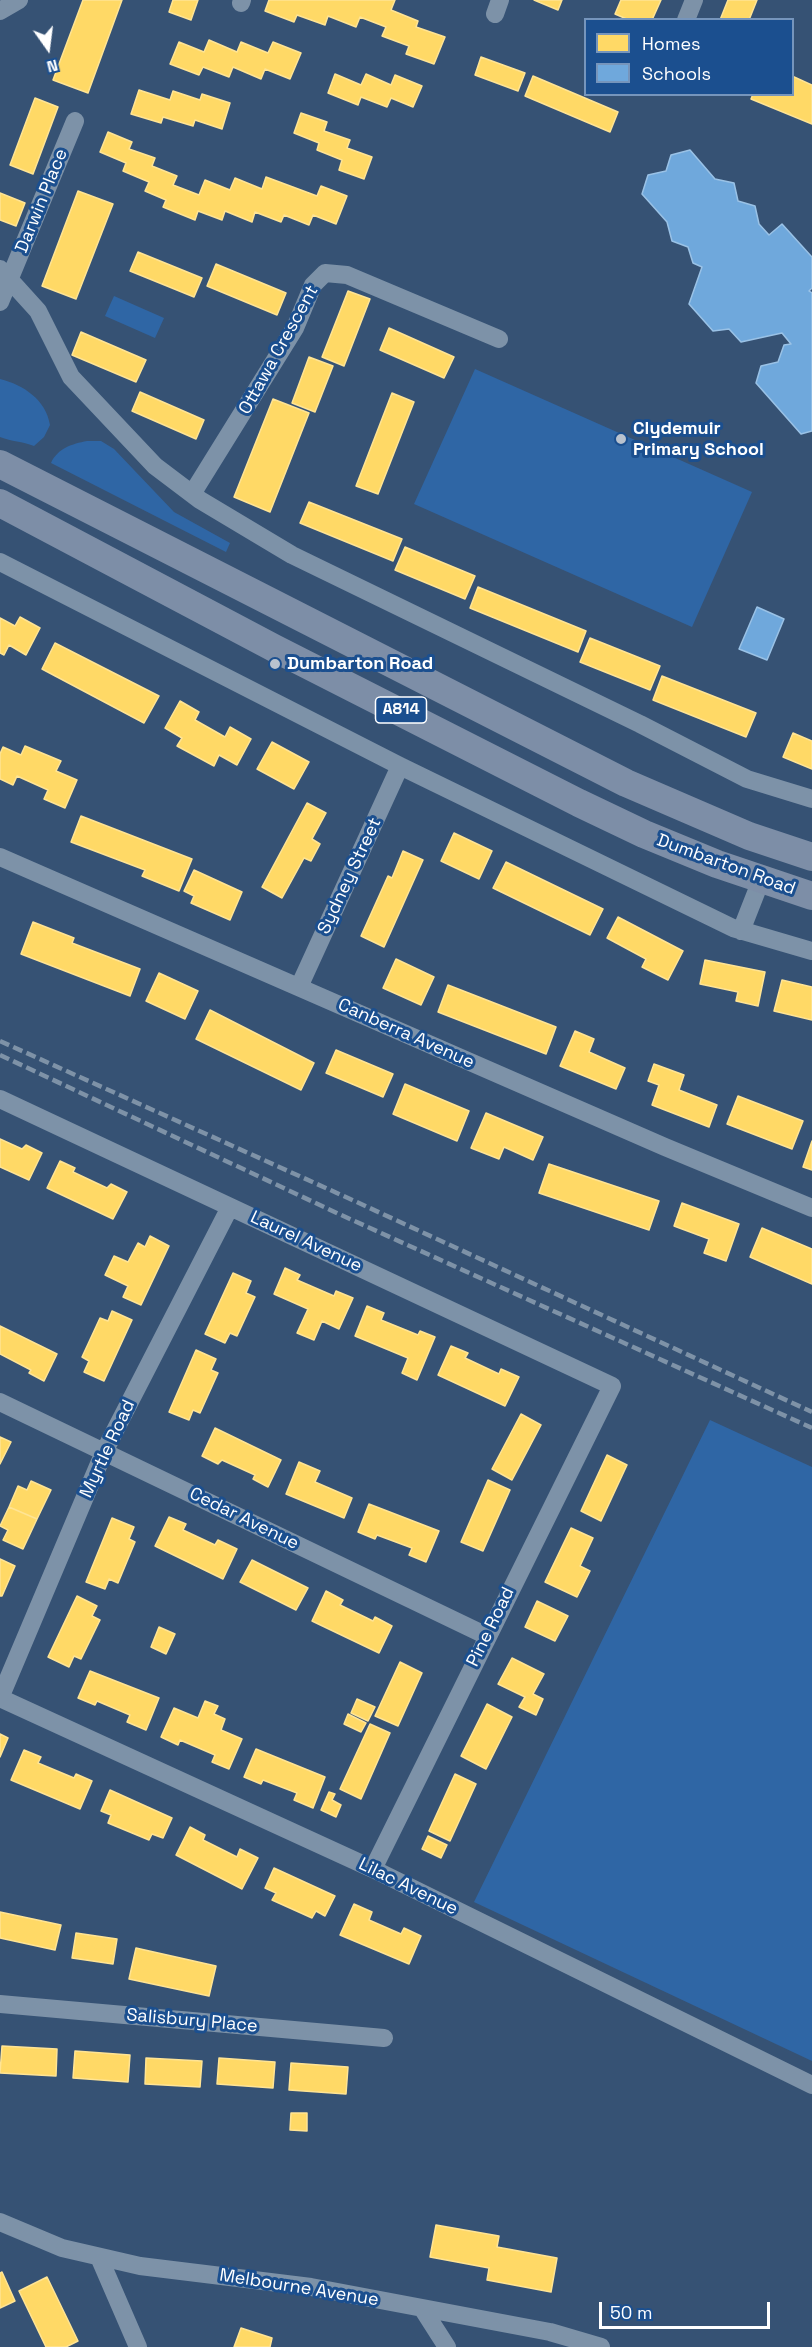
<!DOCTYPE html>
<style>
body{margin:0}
#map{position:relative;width:812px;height:2347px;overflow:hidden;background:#365274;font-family:"Space Grotesk",sans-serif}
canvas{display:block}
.legend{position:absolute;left:584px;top:18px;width:210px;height:78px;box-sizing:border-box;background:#1b4f8f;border:2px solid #7695bc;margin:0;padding:8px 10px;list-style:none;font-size:18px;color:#fff}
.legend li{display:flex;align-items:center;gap:12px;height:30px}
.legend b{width:30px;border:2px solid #7695bc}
.north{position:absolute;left:18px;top:18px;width:60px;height:60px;-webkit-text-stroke:4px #1b4f8f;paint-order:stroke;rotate:166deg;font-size:16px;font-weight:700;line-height:24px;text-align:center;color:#fff}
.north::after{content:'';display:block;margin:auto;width:21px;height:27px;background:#fff;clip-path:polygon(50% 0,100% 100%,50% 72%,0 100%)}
.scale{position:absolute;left:599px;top:2302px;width:171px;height:27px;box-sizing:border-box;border:3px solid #fff;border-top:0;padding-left:8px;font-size:18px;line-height:21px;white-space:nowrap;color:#fff;-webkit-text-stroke:4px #1b4f8f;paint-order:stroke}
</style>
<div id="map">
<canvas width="812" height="2347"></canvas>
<ul class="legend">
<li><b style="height:16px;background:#ffd966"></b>Homes</li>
<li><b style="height:16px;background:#6fa8dc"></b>Schools</li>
</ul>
<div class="north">N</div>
<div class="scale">50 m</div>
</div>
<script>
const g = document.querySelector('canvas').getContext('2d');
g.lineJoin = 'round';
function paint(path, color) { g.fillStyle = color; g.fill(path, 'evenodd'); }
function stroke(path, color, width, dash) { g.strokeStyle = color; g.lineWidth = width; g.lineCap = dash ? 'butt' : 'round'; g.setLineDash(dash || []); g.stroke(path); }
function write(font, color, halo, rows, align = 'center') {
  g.font = font + ' "Space Grotesk",sans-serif'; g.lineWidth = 6; g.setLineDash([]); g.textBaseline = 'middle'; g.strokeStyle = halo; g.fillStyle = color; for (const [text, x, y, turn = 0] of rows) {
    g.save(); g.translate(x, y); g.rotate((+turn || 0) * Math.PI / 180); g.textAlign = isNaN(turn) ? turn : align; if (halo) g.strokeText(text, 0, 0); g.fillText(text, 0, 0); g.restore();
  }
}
paint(new Path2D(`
 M114 296 164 318 155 338 105 316Z
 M475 369 752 492 692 627 414 504Z
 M0 379C24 385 46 400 50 425L44 437 34 446C22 441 12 442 0 437Z
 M87 441H101L114 449 174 512 230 543 226 552 51 463C58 448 72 444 87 441Z
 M710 1420 812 1467V2061L474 1902Z`), '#2f66a5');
const homes = new Path2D(`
 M83 0H122L88 93 53 80Z
 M173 0H198L191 20 169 12Z
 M269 0H395L391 10 418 21 416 27 445 37 434 64 406 54 409 46 382 36 386 27 360 17 356 27 328 16 325 25 297 15 294 22 265 11Z
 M534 0H562L558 10Z
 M621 0H661L652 20H629L615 14Z
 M728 0H757L749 20H720Z
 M209 40 237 52 241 42 268 53 273 42 301 53 290 79 265 69 261 79 233 67 229 77 203 67 199 75 170 64 179 42 204 52Z
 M481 57 525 73 518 91 475 75Z
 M335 74 361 85 366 74 391 85 395 75 422 86 413 107 391 98 387 107 361 97 358 105 328 93Z
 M533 76 618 112 610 132 525 96Z
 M792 76 812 85V124L751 99 753 94H792Z
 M139 90 170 100 173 91 200 100 202 94 230 103 222 129 195 120 193 126 163 117 161 123 131 114Z
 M35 98 58 107 33 174 10 165Z
 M301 113 327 122 324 131 350 140 347 148 372 157 364 179 339 170 342 160 317 150 319 143 294 133Z
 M108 132 132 142 129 149 155 158 152 166 177 176 173 185 199 195 205 180 230 190 235 178 262 189 266 177 317 196 321 186 347 196 336 224 313 215 309 225 284 215 281 222 255 212 252 222 225 211 222 220 198 211 195 220 163 207 166 200 145 191 149 182 123 171 126 163 100 152Z
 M78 191 113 204 76 299 42 286Z
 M0 193 25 203 16 226 0 220Z
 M138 252 202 278 194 297 130 271Z
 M216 264 286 293 277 315 207 286Z
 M348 291 370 299 344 366 322 357Z
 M389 328 454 357 444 378 380 350Z
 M81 332 146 360 136 382 72 355Z
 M309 357 333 366 315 412 292 403Z
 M140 392 204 420 196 439 132 411Z
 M392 393 414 402 378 494 356 486Z
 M273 399 309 413 270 512 234 497Z
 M309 502 402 539 393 561 300 523Z
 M405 547 475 576 465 599 395 570Z
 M478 587 586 631 578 652 470 608Z
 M20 617 40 628 26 655 9 645 4 655 0 653V618L15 626Z
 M590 638 660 666 650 690 580 662Z
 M55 643 159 696 144 723 42 669Z
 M662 676 756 713 746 737 653 700Z
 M180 701 199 712 195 720 225 737 230 727 251 739 237 765 219 755 214 766 177 746 182 738 165 728Z
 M793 733 812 741V769L783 757Z
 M272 742 309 762 294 789 257 769Z
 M25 746 61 761 56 771 77 780 65 808 44 799 48 790 17 776 13 785 0 779V754L3 747 21 755Z
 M307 803 326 813 312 839 320 844 311 861 304 858 282 898 262 887Z
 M81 816 192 859 179 891 142 876 145 870 71 842Z
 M454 833 492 851 479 879 441 861Z
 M403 851 423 860 384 947 361 936 388 876 392 878Z
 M506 862 603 909 590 935 493 888Z
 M194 870 242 892 230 920 191 903 194 896 184 891Z
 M618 917 683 951 668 980 642 967 646 959 607 938Z
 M33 922 74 938 72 943 140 969 130 996 21 954Z
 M396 959 434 977 421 1005 383 988Z
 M705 960 765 972 758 1006 736 1001 738 992 700 984Z
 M159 973 198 991 185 1019 146 1001Z
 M782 980 812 987V1020L774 1011Z
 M448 985 556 1027 546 1054 438 1012Z
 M210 1010 314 1063 301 1090 196 1039Z
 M575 1031 594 1039 589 1052 625 1068 616 1089 560 1066Z
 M336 1050 393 1074 383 1097 326 1073Z
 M654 1064 684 1075 679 1090 717 1105 709 1127 652 1105 659 1085 648 1081Z
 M405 1084 469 1111 457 1141 393 1114Z
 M738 1096 803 1121 792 1149 727 1124Z
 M486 1113 543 1137 533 1160 504 1147 499 1159 471 1148Z
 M0 1139 22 1149 26 1145 42 1153 29 1180 0 1167Z
 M812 1141V1170L803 1167Z
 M60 1161 75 1168 73 1172 107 1188 111 1184 127 1192 113 1219 47 1188Z
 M549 1164 659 1201 649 1230 539 1193Z
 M682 1203 739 1224 726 1261 704 1253 709 1239 674 1226Z
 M762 1228 812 1249V1284L750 1257Z
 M150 1236 169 1246 141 1305 123 1297 128 1286 105 1275 114 1256 128 1262 138 1243 145 1247Z
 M285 1268 300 1275 297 1280 334 1296 336 1291 353 1298 339 1329 322 1321 314 1340 297 1333 308 1309 274 1294Z
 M233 1273 251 1281 246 1293 255 1297 237 1336 230 1333 225 1343 205 1334Z
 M367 1306 384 1313 381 1320 418 1335 420 1331 435 1337 417 1380 402 1373 408 1358 355 1336Z
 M112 1311 132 1320 104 1381 84 1372 89 1361 82 1357 100 1318 108 1321Z
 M0 1326 57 1354 44 1381 29 1373 31 1370 0 1354Z
 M451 1346 468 1353 465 1358 499 1374 501 1369 519 1377 505 1406 438 1375Z
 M196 1350 216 1359 211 1370 218 1373 200 1413 193 1410 189 1420 169 1412Z
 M521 1414 541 1425 512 1480 492 1469Z
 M215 1428 281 1460 268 1487 253 1479 255 1475 222 1460 218 1464 202 1456Z
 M0 1437 11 1442 0 1464Z
 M607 1455 627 1465 601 1521 581 1511Z
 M299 1462 320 1471 315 1482 352 1498 344 1518 286 1494Z
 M488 1480 510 1490 483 1551 461 1542Z
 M31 1481 51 1490 37 1519 9 1507 18 1486 27 1490Z
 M369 1504 439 1531 426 1562 409 1555 412 1548 377 1535 375 1539 358 1532Z
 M9 1507 37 1519 23 1549 3 1540 8 1530 0 1526Z
 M169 1517 186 1524 183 1530 215 1545 218 1540 237 1549 223 1579 155 1546Z
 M112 1518 134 1527 129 1539 135 1542 118 1583 109 1579 105 1589 86 1582Z
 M571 1528 593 1538 580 1566 590 1571 577 1597 545 1582Z
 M0 1559 15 1566 2 1596H0Z
 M252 1560 308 1588 296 1610 240 1582Z
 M326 1591 343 1600 340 1605 373 1621 375 1617 392 1626 379 1653 312 1621Z
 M77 1596 97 1606 92 1616 100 1620 81 1659 74 1656 69 1667 48 1657Z
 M537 1601 568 1616 555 1641 525 1627Z
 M159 1627 175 1634 166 1654 151 1647Z
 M512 1658 544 1674 533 1694 543 1699 536 1715 519 1707 525 1697 498 1684Z
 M400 1662 422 1673 398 1726 375 1716Z
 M90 1671 159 1698 146 1730 127 1722 130 1715 97 1701 95 1705 78 1698Z
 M357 1699 375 1707 368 1721 351 1713Z
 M205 1701 218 1706 214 1714 225 1719 221 1730 242 1739 229 1769 212 1762 215 1755 180 1740 178 1745 161 1737 174 1708 198 1718Z
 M487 1704 512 1717 486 1769 461 1756Z
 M348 1714 366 1723 361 1732 344 1724Z
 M370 1724 390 1733 361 1799 340 1789Z
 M0 1734 8 1738 0 1757Z
 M256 1749 325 1777 313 1808 294 1800 297 1793 263 1780 261 1784 244 1777Z
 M24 1750 41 1757 38 1763 74 1778 76 1774 92 1781 80 1809 11 1780Z
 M455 1774 476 1784 450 1841 429 1831Z
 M110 1790 172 1818 163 1838 152 1834 149 1840 108 1823 111 1815 101 1811Z
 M329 1792 335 1794 332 1800 341 1805 336 1817 321 1810Z
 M190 1827 205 1835 203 1840 237 1857 240 1849 258 1858 242 1889 176 1855Z
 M428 1836 447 1845 441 1858 422 1849Z
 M274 1868 335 1896 325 1916 316 1911 312 1918 272 1900 276 1893 265 1888Z
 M354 1904 372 1912 369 1920 401 1934 404 1928 421 1936 409 1964 340 1935Z
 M0 1912 61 1925 55 1950 0 1938Z
 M76 1933 117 1939 113 1964 72 1958Z
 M136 1948 216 1966 209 1996 129 1979Z
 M2 2046 57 2049 56 2076 0 2073Z
 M75 2051 130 2055 128 2082 73 2078Z
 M146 2058 202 2061 200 2087 145 2084Z
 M219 2058 275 2062 273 2088 217 2084Z
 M291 2063 348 2067 346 2094 289 2090Z
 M291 2113H307V2131L290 2130Z
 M436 2225 499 2236 497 2247 557 2258 551 2292 487 2280 489 2268 430 2257Z
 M2 2272 15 2301 0 2308V2273Z
 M47 2277 78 2341 66 2347H46L19 2291Z
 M241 2328 272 2338 270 2347H234Z`);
paint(homes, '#ffd966');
stroke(homes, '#ffe494', 1.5);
const schools = new Path2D(`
 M690 150 715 179 734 183 738 201 755 206 759 224 769 235 782 224 812 257V288L809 291 812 293V431L801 434 756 383 761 366 778 362 784 345 791 344 782 333 741 342 729 329 713 331 689 304 702 267 693 263 688 247 672 241 667 222 642 194 648 175 666 171 671 155Z
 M757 607 784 619 767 660 739 649Z`);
paint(schools, '#6fa8dc');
stroke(schools, '#9ac2e6', 1.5);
stroke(new Path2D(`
 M241 3 242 0
 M0 11 19 0
 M495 14 500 0
 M686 20 694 0
 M0 269 38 311 71 377 155 466 200 500 292 555 640 724 747 779 812 799
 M0 302 75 121
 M192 494 295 328 313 285 325 273 347 275 499 339
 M0 562 400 766 733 928 812 951
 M0 857 665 1147 812 1208
 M741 931 761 880
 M299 987 400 766
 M0 1099 612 1386 373 1869
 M230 1207 104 1452 0 1698 373 1869 812 2085
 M0 1402 487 1636
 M0 2004 384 2038
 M0 2222 62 2248 140 2266 311 2287 550 2332 601 2347
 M99 2257 138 2347
 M422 2308 447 2347`), '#7d92a8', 18);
stroke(new Path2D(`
 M0 464 626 783 749 836 812 857
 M0 503 274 648 579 803 644 834 717 864 812 896`), '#7d8ea7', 28);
stroke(new Path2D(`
 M0 1041 348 1198 812 1412
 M0 1055 339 1214 812 1428`), '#7e92a7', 4.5, [10, 4.5]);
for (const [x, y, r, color] of [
 [621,439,6,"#b9c2ce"],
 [275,664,6,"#b9c2ce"]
]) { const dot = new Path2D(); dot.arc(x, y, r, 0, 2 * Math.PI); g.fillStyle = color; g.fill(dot); stroke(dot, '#1b4f8f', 2); }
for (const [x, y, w] of [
 [401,710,51]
]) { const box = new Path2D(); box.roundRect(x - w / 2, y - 13, w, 26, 4.5); g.fillStyle = '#1b4f8f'; g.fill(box); stroke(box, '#fff', 1.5); }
write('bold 16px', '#fff', null, [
 ["A814",401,710]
]);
write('18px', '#fff', '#1b4f8f', [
 ["Darwin Place",42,201,-68],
 ["Ottawa Crescent",279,350,-61],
 ["Dumbarton Road",726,865,20],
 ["Sydney Street",350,876,-65],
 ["Canberra Avenue",406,1034,24],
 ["Laurel Avenue",306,1242,25],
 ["Myrtle Road",108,1449,-65],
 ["Cedar Avenue",244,1519,26],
 ["Pine Road",491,1627,-64],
 ["Lilac Avenue",408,1887,26],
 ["Salisbury Place",192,2021,5],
 ["Melbourne Avenue",299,2288,9]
]);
write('bold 18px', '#fff', '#1b4f8f', [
 ["Clydemuir",633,429],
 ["Primary School",633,450],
 ["Dumbarton Road",287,664]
], 'left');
</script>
